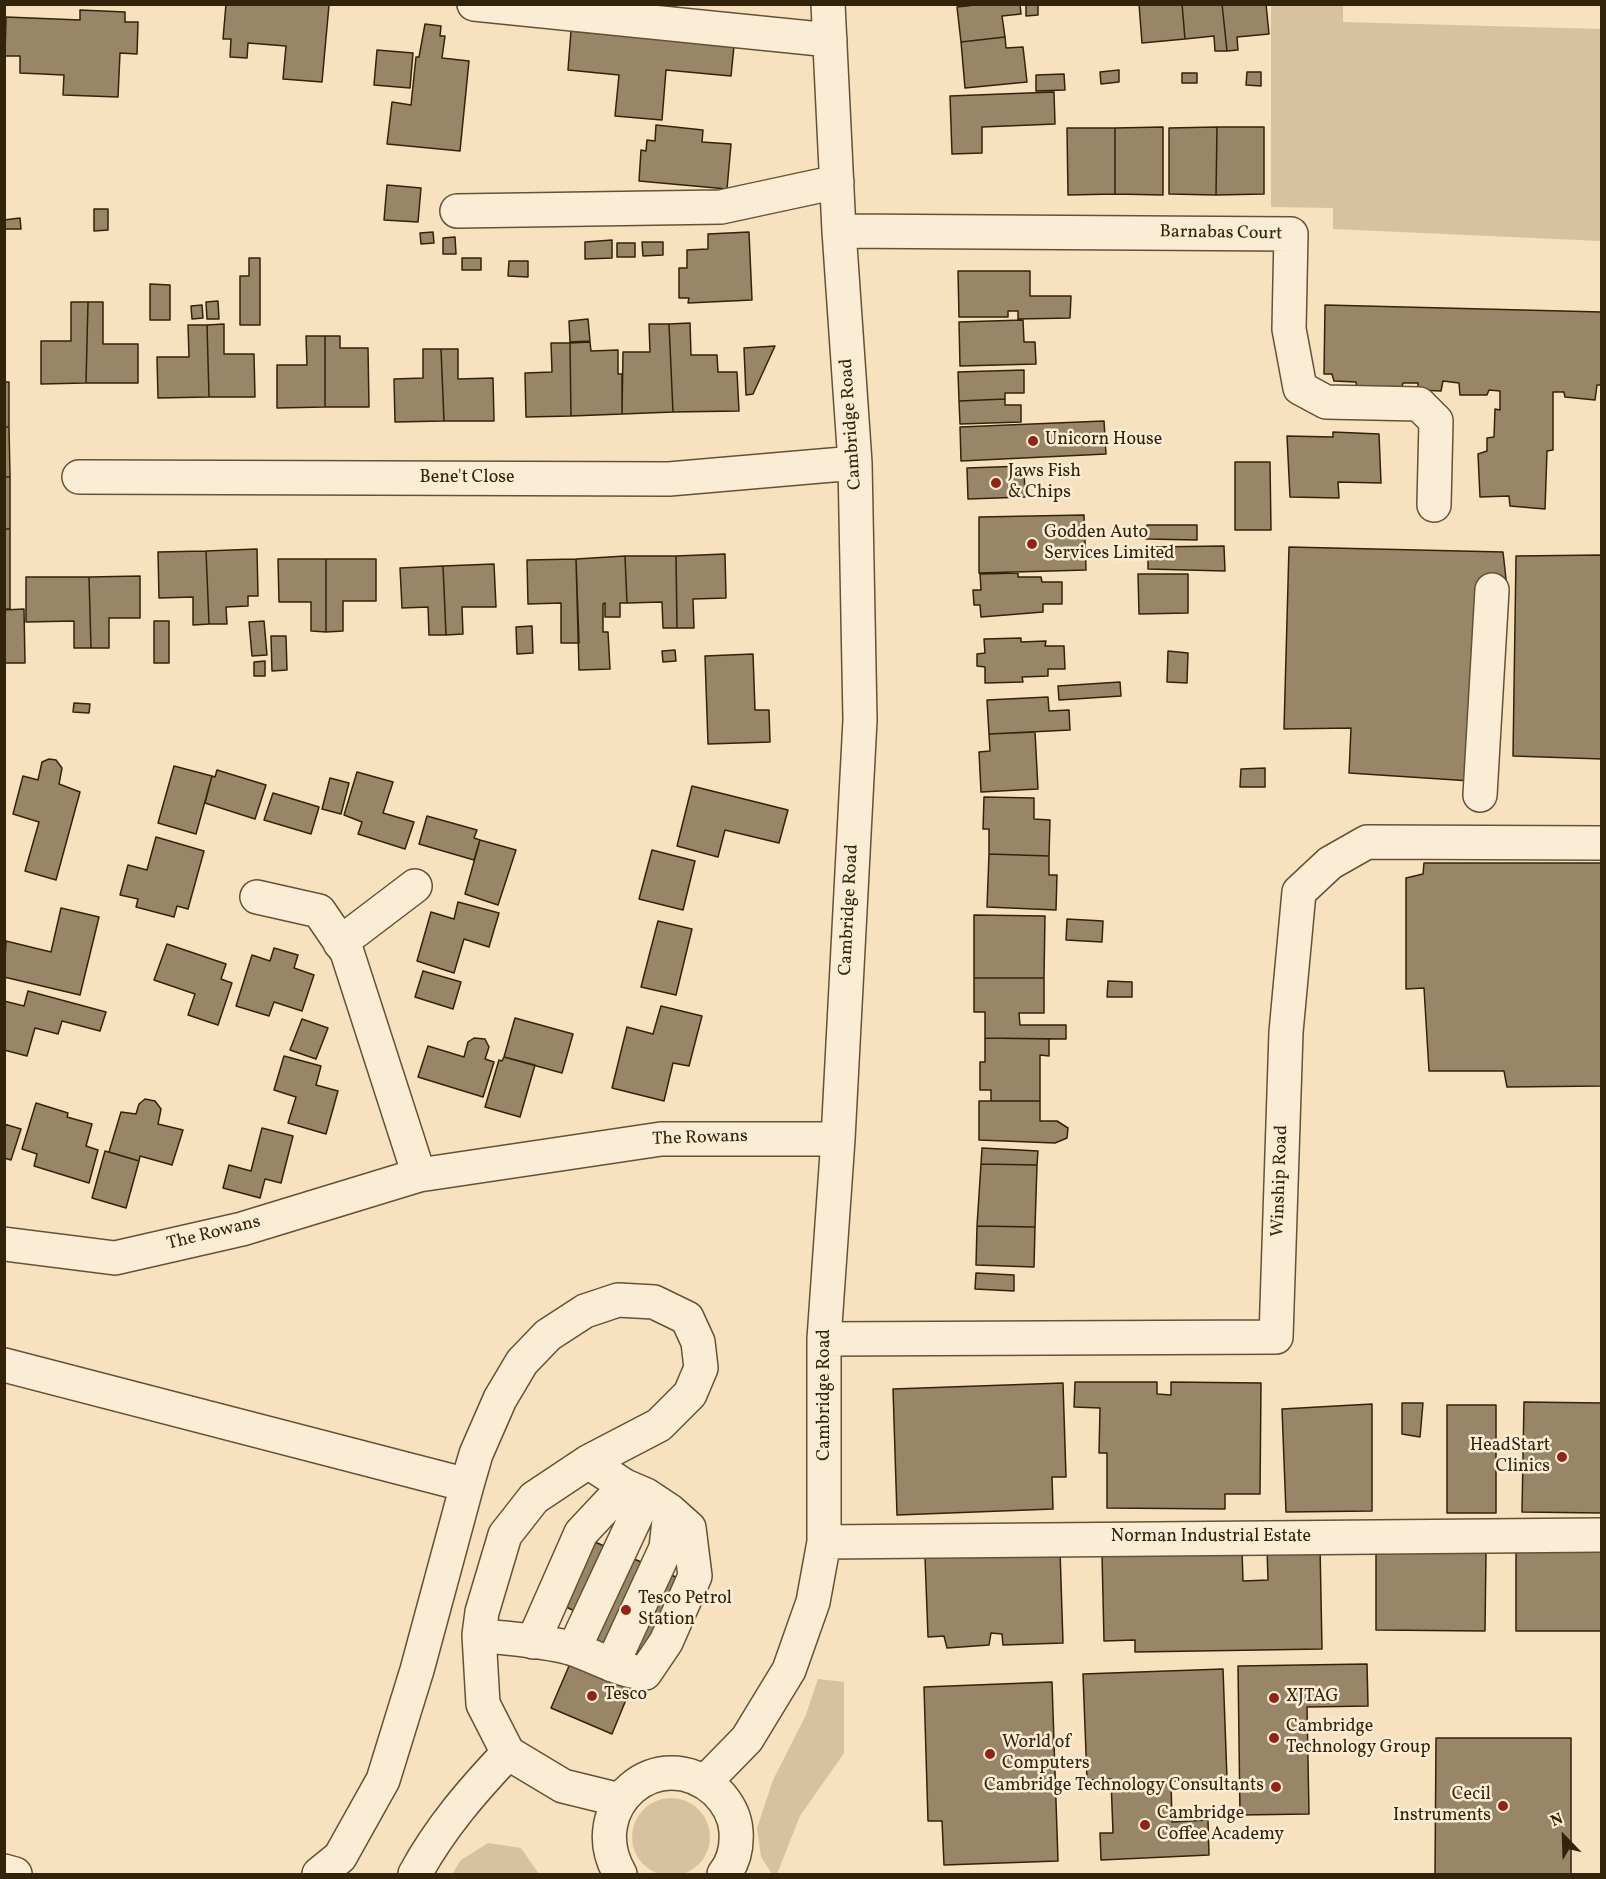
<!DOCTYPE html>
<style>
body{margin:0}
#map{position:relative;width:1606px;height:1879px;overflow:hidden;background:#f8e1be;font-family:Vollkorn,serif}
canvas{display:block}
.frame{position:absolute;inset:0;border:6px solid #33230a;pointer-events:none}
.north{position:absolute;left:1534px;top:1807px;width:60px;height:60px;-webkit-text-stroke:4px #faecd5;paint-order:stroke;rotate:337deg;font-size:16px;font-weight:700;line-height:24px;text-align:center;color:#33230a}
.north::after{content:'';display:block;margin:auto;width:21px;height:27px;background:#33230a;clip-path:polygon(50% 0,100% 100%,50% 72%,0 100%)}
</style>
<div id="map">
<canvas width="1606" height="1879"></canvas>
<div class="frame"></div>
<div class="north">N</div>
</div>
<script>
const g = document.querySelector('canvas').getContext('2d');
g.lineJoin = 'round';
function paint(path, color) { g.fillStyle = color; g.fill(path, 'evenodd'); }
function stroke(path, color, width, dash) { g.strokeStyle = color; g.lineWidth = width; g.lineCap = dash ? 'butt' : 'round'; g.setLineDash(dash || []); g.stroke(path); }
function write(font, color, halo, rows, align = 'center') {
  g.font = font + ' Vollkorn,serif'; g.lineWidth = 5; g.setLineDash([]); g.textBaseline = 'middle'; g.strokeStyle = halo; g.fillStyle = color; for (const [text, x, y, turn = 0] of rows) {
    g.save(); g.translate(x, y); g.rotate((+turn || 0) * Math.PI / 180); g.textAlign = isNaN(turn) ? turn : align; if (halo) g.strokeText(text, 0, 0); g.fillText(text, 0, 0); g.restore();
  }
}
paint(new Path2D(`
 M1271 5H1343V22L1601 29V241L1333 229V208L1271 207Z
 M818 1679 844 1682V1753L800 1816 777 1874H772L761 1857 757 1828 773 1780 805 1717Z
 M632 1837a39 39 0 1 1 78 0a39 39 0 1 1-78 0Z
 M488 1843 521 1848 539 1874H452L461 1860Z`), '#d7c19f');
const building = new Path2D(`
 M226 4 329 5 322 82 283 79 286 46 248 43 247 58 230 57 231 39H223Z
 M601 4H676L675 13Z
 M984 4H1020L1021 14 1002 16 1005 37 961 42 957 7Z
 M1026 4H1038V15L1026 16Z
 M1139 4H1182L1185 39 1142 43Z
 M1182 4H1222L1227 51H1215L1214 36 1185 39Z
 M1222 4H1266L1269 34 1237 37 1238 50 1227 51Z
 M80 10 125 12V22H138L137 54 120 53 118 97 63 95 64 75 20 73V56H5L6 17 80 20Z
 M425 24 441 26 440 36H445L442 58 469 61 460 151 387 144 392 102 411 105 416 57H419Z
 M571 31 734 46 731 76 666 70 662 120 615 116 619 75 568 70Z
 M1005 37 1006 48 1023 47 1027 82 965 88 961 42Z
 M377 50 413 53 410 88 374 85Z
 M1119 70V82L1101 84 1100 72Z
 M1247 72H1261V86L1246 85Z
 M1182 73H1197V83H1182Z
 M1064 74 1065 90 1036 91V75Z
 M1054 92 1055 124 982 127V153L952 154 950 96Z
 M656 125 703 130 702 142 731 144 727 189 639 181 641 150 646 151 647 140 655 141Z
 M1163 127V195L1115 194V128Z
 M1217 127 1216 195 1169 194V128Z
 M1217 127H1264V194L1216 195Z
 M1067 128H1115V194L1068 195Z
 M387 185 421 188 418 222 384 220Z
 M94 209H108V230L94 231Z
 M20 218 21 229H4V220Z
 M433 232 434 243 421 244 420 233Z
 M749 232 752 300 688 303 689 298H679V268H687V250L708 249V234Z
 M455 237 456 254H443V238Z
 M612 240V258L585 259V242Z
 M642 242H663V255L643 256Z
 M617 243H635V257H617Z
 M249 258H260V325H240V276H249Z
 M462 258H481V270H462Z
 M509 261H528V277L508 276Z
 M958 271H1030V296H1071L1070 318 1018 319V311H1008V317H959Z
 M150 284 170 285V320H150Z
 M218 301 219 319H207L206 302Z
 M71 302H88L86 383 41 384V341H71Z
 M88 302H103V344H138V383H86Z
 M202 305 203 318 192 319 191 306Z
 M1325 305 1602 312V385H1597L1595 400 1565 397 1564 392H1553V450L1547 451 1545 509 1510 506 1509 496 1480 497 1478 454 1487 451V438L1494 437 1495 409 1500 410V391L1489 390 1487 395H1460L1459 383 1443 381 1441 391 1418 390V383H1403L1401 390 1357 388 1356 382 1334 381 1332 374H1324Z
 M588 319 590 341 570 342 569 321Z
 M1023 320 1024 342H1035L1036 364 960 366 959 322Z
 M690 323 691 355H717L718 372H737L739 411 673 412 669 324Z
 M224 324V354H254L255 397H209L207 325Z
 M649 324H669L673 412 622 414 623 352H650Z
 M188 325H207L209 397 158 398 157 357H189Z
 M306 336H325V407L277 408V365H307Z
 M325 336H340V348H368L369 407H325Z
 M590 342 591 351 618 350V374H622V414L571 416 570 343Z
 M551 343H570L571 416 526 417 525 373 552 372Z
 M775 346 753 394 746 395 744 348Z
 M423 349H441L444 421 395 422 394 379 423 378Z
 M441 349H458V379L493 378 494 421H444Z
 M1024 370V393H1005V399L959 401 958 372Z
 M4 382H9V427H4Z
 M1005 399V405H1021V422L960 424 959 401Z
 M1104 421 1106 454 961 461 960 427Z
 M4 427H9L10 477H4Z
 M1333 432 1379 434 1381 483 1338 482 1339 498 1290 497 1287 436 1333 437Z
 M1235 462H1270L1271 530H1235Z
 M1024 466 1025 497 968 499 967 468Z
 M4 477H10V529H4Z
 M1084 515 1086 570 979 573V517Z
 M1147 525H1197V540L1146 539Z
 M4 529H10V609H4Z
 M1224 546 1225 571 1148 569V547Z
 M1289 547 1503 552 1507 588 1471 781 1349 773 1351 728 1284 729Z
 M257 549 258 596H248V606L226 607 227 624H209L206 551Z
 M206 551 209 624 193 625V597L159 598 158 552Z
 M725 554 726 598 693 599 694 628H677L676 556Z
 M1602 555V759L1513 756 1516 556Z
 M625 556 627 603H620V617H605V603L603 604V632H608L610 669 579 670 576 559Z
 M625 556H676L677 628H663L662 602 627 603Z
 M278 559H326V632L311 631V602H279Z
 M326 559H376V601H343V631L326 632Z
 M576 559 579 643H561V603L528 604 527 560Z
 M494 564 496 607H462L463 634 446 635 443 566Z
 M443 566 446 635H429L428 607 402 608 400 568Z
 M1018 573V577H1041L1042 582H1062V604H1043V612L981 617 980 605H974L973 590H981L980 574Z
 M1138 574H1188V613L1139 614Z
 M140 576V618H109V648H91L89 577Z
 M26 577H89L91 648H74V621L26 622Z
 M24 609 25 663H4V610Z
 M154 621H169V663H154Z
 M264 621 267 655 252 656 249 622Z
 M532 626 533 653 517 654 516 627Z
 M271 636H286L287 670 272 671Z
 M1021 638V642L1046 641 1045 646H1064L1065 669H1048V676L1022 677 1023 682 985 683V667L977 666V654L985 653 984 639Z
 M675 650 676 661 663 662 662 651Z
 M1168 651 1188 653 1187 683 1167 682Z
 M753 654 755 710H769L770 742 708 744 705 656Z
 M265 661V676H254V662Z
 M1120 682 1121 696 1059 700 1058 686Z
 M1048 697 1049 711 1069 710 1070 730 989 734 987 700Z
 M74 703 90 704 89 713 73 712Z
 M1035 732 1038 789 981 792 979 752 990 751 989 734Z
 M49 759 56 760 62 768 59 784 80 792 56 880 25 871 39 822 13 814 23 776 38 780 42 762Z
 M174 766 212 776 196 834 158 823Z
 M1265 768V787H1240L1241 769Z
 M217 770 266 785 255 819 205 803 212 776 215 777Z
 M357 772 393 782 383 813 414 822 405 849 358 834 362 822 344 815Z
 M330 778 349 783 341 814 322 809Z
 M692 786 788 810 779 843 725 830 718 857 677 846Z
 M273 793 319 807 311 834 264 820Z
 M984 797 1034 798V819L1050 820 1049 856 989 854V829H983Z
 M427 816 477 830 474 838 480 840 474 860 419 844Z
 M156 837 204 851 188 909 177 906 174 917 136 907 138 899 120 895 128 865 147 870Z
 M480 840 516 850 498 905 465 894Z
 M652 850 695 861 683 910 639 899Z
 M989 854 1049 856V875H1057L1056 910 987 907Z
 M1424 863H1602V1086L1507 1087 1504 1071H1429L1424 988 1406 989V878L1423 874Z
 M458 902 499 913 489 947 464 939 454 973 417 961 431 912 454 919Z
 M61 908 99 917 80 995 4 977 6 941 51 952Z
 M974 915 1045 916 1044 978H974Z
 M1067 919 1103 921 1102 942 1066 940Z
 M658 921 692 929 676 995 641 987Z
 M167 944 226 964 221 979 232 983 218 1025 188 1015 195 994 154 980Z
 M274 948 298 955 294 968 314 975 302 1011 274 1002 269 1016 236 1006 252 955 270 961Z
 M423 971 461 982 453 1009 415 997Z
 M974 978H1044V1013H1019L1020 1025H1066V1039L985 1038V1012H974Z
 M1108 981 1132 982V997H1107Z
 M28 991 106 1012 100 1031 62 1021 58 1034 35 1028 27 1056 4 1050V1001L24 1006Z
 M661 1006 702 1016 689 1066 673 1063 664 1101 612 1088 627 1027 653 1034Z
 M515 1018 573 1034 562 1073 504 1057Z
 M302 1019 328 1028 316 1059 290 1050Z
 M474 1038 485 1039 489 1047 485 1059 494 1062 483 1097 418 1077 428 1046 464 1057 468 1042Z
 M985 1038 1049 1039V1056L1040 1055V1101H991V1090H980V1062H985Z
 M284 1056 321 1066 316 1085 338 1091 326 1134 288 1123 296 1097 274 1090Z
 M504 1057 535 1065 520 1117 485 1107 499 1060 502 1061Z
 M145 1099 155 1101 161 1109 158 1124 183 1130 172 1165 140 1156 139 1161 109 1152 121 1112 136 1114 139 1104Z
 M979 1101H1040V1121H1057L1068 1128 1067 1138 1055 1143 979 1140Z
 M36 1103 68 1113 67 1117 92 1124 86 1146 98 1150 89 1183 34 1166 37 1154 22 1149Z
 M4 1124 21 1129 11 1160 4 1158Z
 M262 1128 293 1136 281 1183 265 1179 260 1198 223 1188 229 1165 251 1171Z
 M982 1148 1038 1151 1037 1165 981 1164Z
 M105 1151 139 1161 126 1208 92 1198Z
 M981 1164 1037 1165 1035 1227 977 1226Z
 M977 1226 1035 1227 1034 1267 976 1265Z
 M976 1273 1014 1275V1291L975 1289Z
 M1075 1382H1157V1394L1171 1395V1382L1261 1383 1260 1494H1225V1509L1107 1508V1453H1099L1100 1408 1074 1407Z
 M1063 1383 1066 1477H1052L1053 1509 897 1515 893 1389Z
 M1524 1402 1602 1403V1513L1522 1512Z
 M1402 1403H1423L1420 1437 1402 1434Z
 M1372 1404V1511L1286 1512 1282 1409Z
 M1447 1405H1496V1513H1447Z
 M581 1536 692 1584 632 1685 572 1659 590 1618 553 1601Z
 M1320 1546 1322 1649 1135 1652V1640L1104 1641 1102 1554 1242 1550 1243 1581 1268 1580 1267 1548Z
 M1060 1550 1063 1643 1003 1645 1002 1634 991 1633 989 1645 947 1648 944 1636 928 1637 925 1557Z
 M1516 1551H1602V1631H1516Z
 M1376 1552H1486L1485 1631 1376 1630Z
 M572 1659 632 1685 612 1734 551 1708Z
 M1367 1664 1368 1706 1307 1707 1309 1814 1240 1815 1238 1666Z
 M1223 1669 1227 1779 1171 1781 1172 1822 1208 1820 1209 1855 1101 1860 1100 1833H1113L1111 1779 1087 1780 1083 1674Z
 M1052 1682 1058 1861 944 1865 942 1821H928L924 1687Z
 M1436 1738H1571V1874H1435Z`);
paint(building, '#998668');
stroke(building, '#33230a', 1.5);
const minor = new Path2D(`
 M474 4 830 40
 M457 211 721 207 837 182
 M839 231 1291 234 1289 329 1300 388 1326 402 1419 404 1436 421 1434 505
 M79 477 669 479 855 463
 M1480 795 1492 590
 M257 897 319 911 347 952 419 1175
 M340 943 415 886
 M4 1244 115 1258 242 1229 419 1175 661 1139H838
 M824 1339 1276 1337 1286 1032 1299 892 1330 863 1367 842 1602 843
 M4 1365 467 1485 417 1670 383 1780 340 1857 319 1874
 M467 1485 476 1454 500 1399 522 1362 548 1335 585 1311 618 1300 654 1302 687 1318 698 1342 701 1368 690 1394 659 1425 588 1462 534 1498 505 1535 482 1612 479 1635 483 1704 508 1753 563 1786 620 1800
 M824 1542 1599 1535
 M479 1635C509 1639 541 1640 570 1648 596 1656 618 1671 645 1673L666 1642 695 1576 689 1528 670 1511 646 1495 625 1486 588 1462
 M533 1642 581 1533 625 1486
 M574 1649 646 1495
 M612 1665 666 1548 670 1511
 M705 1782 747 1739 789 1670 813 1602 824 1542V1339L838 1139 860 720 855 463 839 231 828 4
 M4 1871 15 1874
 M415 1874C440 1828 472 1791 508 1753
 M620 1874C581 1807 658 1740 716 1791 727 1802 735 1816 736 1831 737 1846 734 1862 724 1874`);
stroke(minor, '#645237', 36);
stroke(minor, '#faecd5', 33);
for (const [x, y, r, color] of [
 [1033,441,6,"#8f2418"],
 [996,483,6,"#8f2418"],
 [1032,544,6,"#8f2418"],
 [1562,1457,6,"#8f2418"],
 [626,1610,6,"#8f2418"],
 [592,1696,6,"#8f2418"],
 [1274,1698,6,"#8f2418"],
 [1274,1738,6,"#8f2418"],
 [990,1754,6,"#8f2418"],
 [1276,1787,6,"#8f2418"],
 [1503,1806,6,"#8f2418"],
 [1145,1825,6,"#8f2418"]
]) { const dot = new Path2D(); dot.arc(x, y, r, 0, 2 * Math.PI); g.fillStyle = color; g.fill(dot); stroke(dot, '#faecd5', 2); }
write('18px', '#33230a', '#faecd5', [
 ["Barnabas Court",1221,234,1],
 ["Cambridge Road",852,424,-94],
 ["Bene't Close",467,479],
 ["Cambridge Road",850,910,-87],
 ["The Rowans",700,1139,-2],
 ["Winship Road",1281,1181,-88],
 ["The Rowans",214,1234,-14],
 ["Cambridge Road",826,1395,-90],
 ["Norman Industrial Estate",1211,1538]
]);
write('18px', '#33230a', '#faecd5', [
 ["Unicorn House",1045,441],
 ["Jaws Fish",1008,473],
 ["& Chips",1008,494],
 ["Godden Auto",1044,534],
 ["Services Limited",1044,555],
 ["HeadStart",1550,1447,"right"],
 ["Clinics",1550,1468,"right"],
 ["Tesco Petrol",638,1600],
 ["Station",638,1621],
 ["Tesco",604,1696],
 ["XJTAG",1286,1698],
 ["Cambridge",1286,1728],
 ["Technology Group",1286,1749],
 ["World of",1002,1744],
 ["Computers",1002,1765],
 ["Cambridge Technology Consultants",1264,1787,"right"],
 ["Cecil",1491,1796,"right"],
 ["Instruments",1491,1817,"right"],
 ["Cambridge",1157,1815],
 ["Coffee Academy",1157,1836]
], 'left');
</script>
